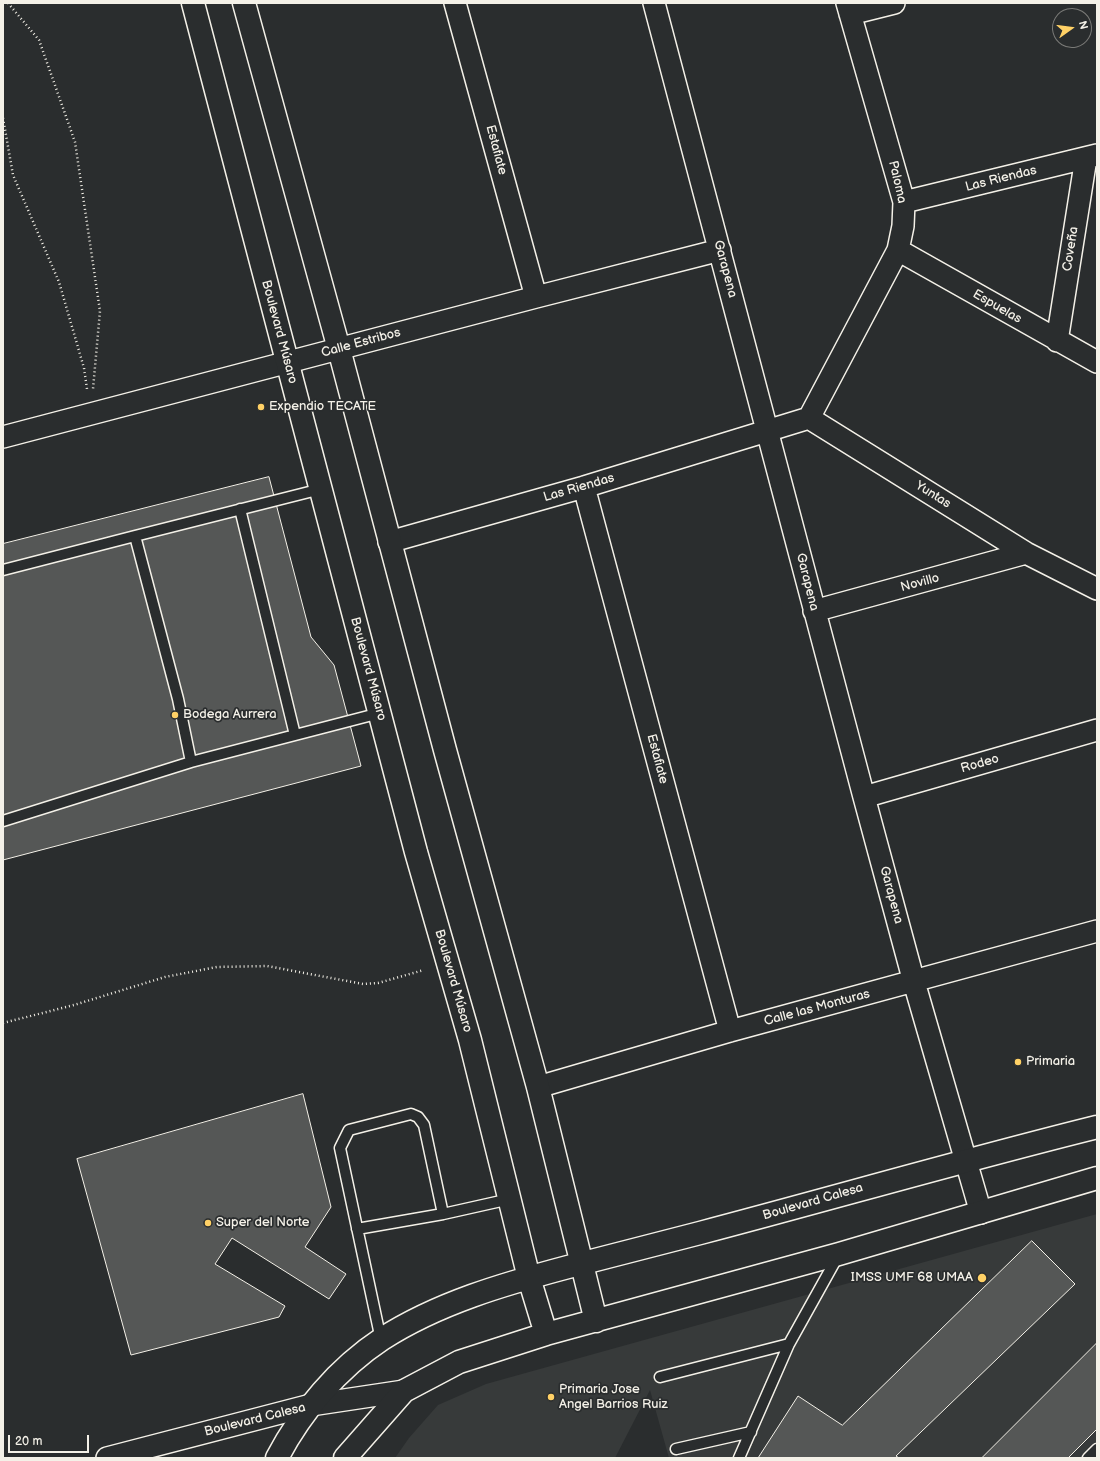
<!DOCTYPE html>
<meta charset="utf-8">
<style>
body{margin:0}
#map{position:relative;width:1100px;height:1461px;overflow:hidden;background:#2a2d2e;font-family:"Balsamiq Sans",sans-serif}
canvas{display:block}
.frame{position:absolute;inset:0;border:4px solid #f4f1e8;pointer-events:none}
.north{position:absolute;left:1052px;top:8px;width:40px;height:40px;box-sizing:border-box;background:#2a2d2e;border:1px solid #7b7b78;border-radius:50%;rotate:76deg;font-size:11px;font-weight:700;line-height:16px;text-align:center;color:#f4f1e8}
.north::after{content:'';display:block;margin:auto;width:14px;height:18px;background:#ffd166;clip-path:polygon(50% 0,100% 100%,50% 72%,0 100%)}
.scale{position:absolute;left:8px;top:1435px;width:81px;height:18px;box-sizing:border-box;border:2px solid #f4f1e8;border-top:0;padding-left:5px;font-size:12px;line-height:14px;white-space:nowrap;color:#f4f1e8;-webkit-text-stroke:3px #2a2d2e;paint-order:stroke}
</style>
<div id="map">
<canvas width="1100" height="1461"></canvas>
<div class="frame"></div>
<div class="north">N</div>
<div class="scale">20 m</div>
</div>
<script>
const g = document.querySelector('canvas').getContext('2d');
g.lineJoin = 'round';
function paint(path, color) { g.fillStyle = color; g.fill(path, 'evenodd'); }
function stroke(path, color, width, dash) { g.strokeStyle = color; g.lineWidth = width; g.lineCap = dash ? 'butt' : 'round'; g.setLineDash(dash || []); g.stroke(path); }
function write(font, color, halo, rows, align = 'center') {
  g.font = font + ' "Balsamiq Sans",sans-serif'; g.lineWidth = 3.5; g.setLineDash([]); g.textBaseline = 'middle'; g.strokeStyle = halo; g.fillStyle = color; for (const [text, x, y, turn = 0] of rows) {
    g.save(); g.translate(x, y); g.rotate((+turn || 0) * Math.PI / 180); g.textAlign = isNaN(turn) ? turn : align; if (halo) g.strokeText(text, 0, 0); g.fillText(text, 0, 0); g.restore();
  }
}
paint(new Path2D(`
 M1097 1214V1458H669L650 1390 615 1458H395L409 1438 438 1405 486 1384Z`), '#373a3a');
const building = new Path2D(`
 M269 477 311 637 334 665 361 766 3 860V544Z
 M303 1094 331 1207 305 1247 346 1274 329 1299 232 1238 215 1264 285 1306 279 1317 131 1355 77 1159Z
 M1032 1241 1075 1284 896 1456 899 1458H758L798 1396 842 1425Z
 M1097 1343V1429L1068 1458H982Z`);
paint(building, '#555756');
stroke(building, '#f4f1e8', 1);
const service = new Path2D(`
 M321 489 135 536 178 699 191 762 380 713
 M240 509 295 735
 M3 570 135 536
 M3 821 191 762
 M357 1229 443 1214 510 1199
 M381 1340 340 1148 349 1130 411 1114 418 1117 424 1125 443 1214
 M660 1377 789 1344 838 1256
 M676 1449 751 1432
 M739 1458 789 1344
 M1088 1458 1097 1449`);
const minor = new Path2D(`
 M455 3 536 297
 M654 3 864 797 914 982 981 1213
 M850 14 894 3
 M904 202 1097 155
 M898 250 1097 362
 M1057 341 1086 158
 M809 418 898 250 903 226 904 202 847 3
 M3 437 536 297 720 250
 M584 487 730 1031
 M389 542 584 487 809 418 1026 553 1097 589
 M814 611 1026 553
 M864 797 1097 730
 M538 1087 730 1031 1097 931
 M107 1458 311 1405 404 1391`);
const tertiary = new Path2D(`
 M193 3 416 852 470 1040 529 1278 546 1334
 M244 3 339 349 445 750 538 1087 596 1321
 M277 1458C301 1412 338 1368 382 1339 438 1303 504 1284 568 1267 612 1256 656 1244 700 1233 833 1198 964 1160 1097 1127
 M345 1458 404 1391 459 1362 546 1334 839 1254 1097 1178`);
stroke(service, '#f4f1e8', 13);
stroke(minor, '#f4f1e8', 24);
stroke(tertiary, '#f4f1e8', 25);
stroke(new Path2D(`
 M8 3 39 40 75 142 100 311 93 389
 M3 118 13 175 59 282 84 368 87 389
 M3 1023 74 1005 165 977 217 967 267 966 363 984 378 983 424 970`), '#f4f1e8', 2.5, [1, 3]);
stroke(service, '#2a2d2e', 10);
stroke(minor, '#2a2d2e', 21);
stroke(tertiary, '#2a2d2e', 22);
for (const [x, y, r, color] of [
 [261,407,4,"#ffd166"],
 [175,715,4,"#ffd166"],
 [1018,1062,4,"#ffd166"],
 [208,1223,4,"#ffd166"],
 [982,1278,5,"#ffd166"],
 [551,1397,4,"#ffd166"]
]) { const dot = new Path2D(); dot.arc(x, y, r, 0, 2 * Math.PI); g.fillStyle = color; g.fill(dot); stroke(dot, '#2a2d2e', 1.5); }
write('13px', '#f4f1e8', '#2a2d2e', [
 ["Estafiate",496,150,75],
 ["Las Riendas",1001,179,-14],
 ["Paloma",897,182,77],
 ["Coveña",1071,249,-81],
 ["Garapena",725,269,75],
 ["Espuelas",997,307,30],
 ["Boulevard Músaro",279,332,75],
 ["Calle Estribos",361,343,-15],
 ["Las Riendas",579,488,-16],
 ["Yuntas",933,495,32],
 ["Garapena",807,582,76],
 ["Novillo",920,583,-15],
 ["Boulevard Músaro",368,669,75],
 ["Estafiate",657,759,75],
 ["Rodeo",980,764,-16],
 ["Garapena",891,895,75],
 ["Boulevard Músaro",453,981,74],
 ["Calle las Monturas",817,1008,-15],
 ["Boulevard Calesa",813,1202,-16],
 ["Boulevard Calesa",255,1420,-14]
]);
write('13px', '#f4f1e8', '#2a2d2e', [
 ["Expendio TECATE",269,407],
 ["Bodega Aurrera",183,715],
 ["Primaria",1026,1062],
 ["Super del Norte",216,1223],
 ["IMSS UMF 68 UMAA",973,1278,"right"],
 ["Primaria Jose",559,1390],
 ["Angel Barrios Ruiz",559,1405]
], 'left');
</script>
